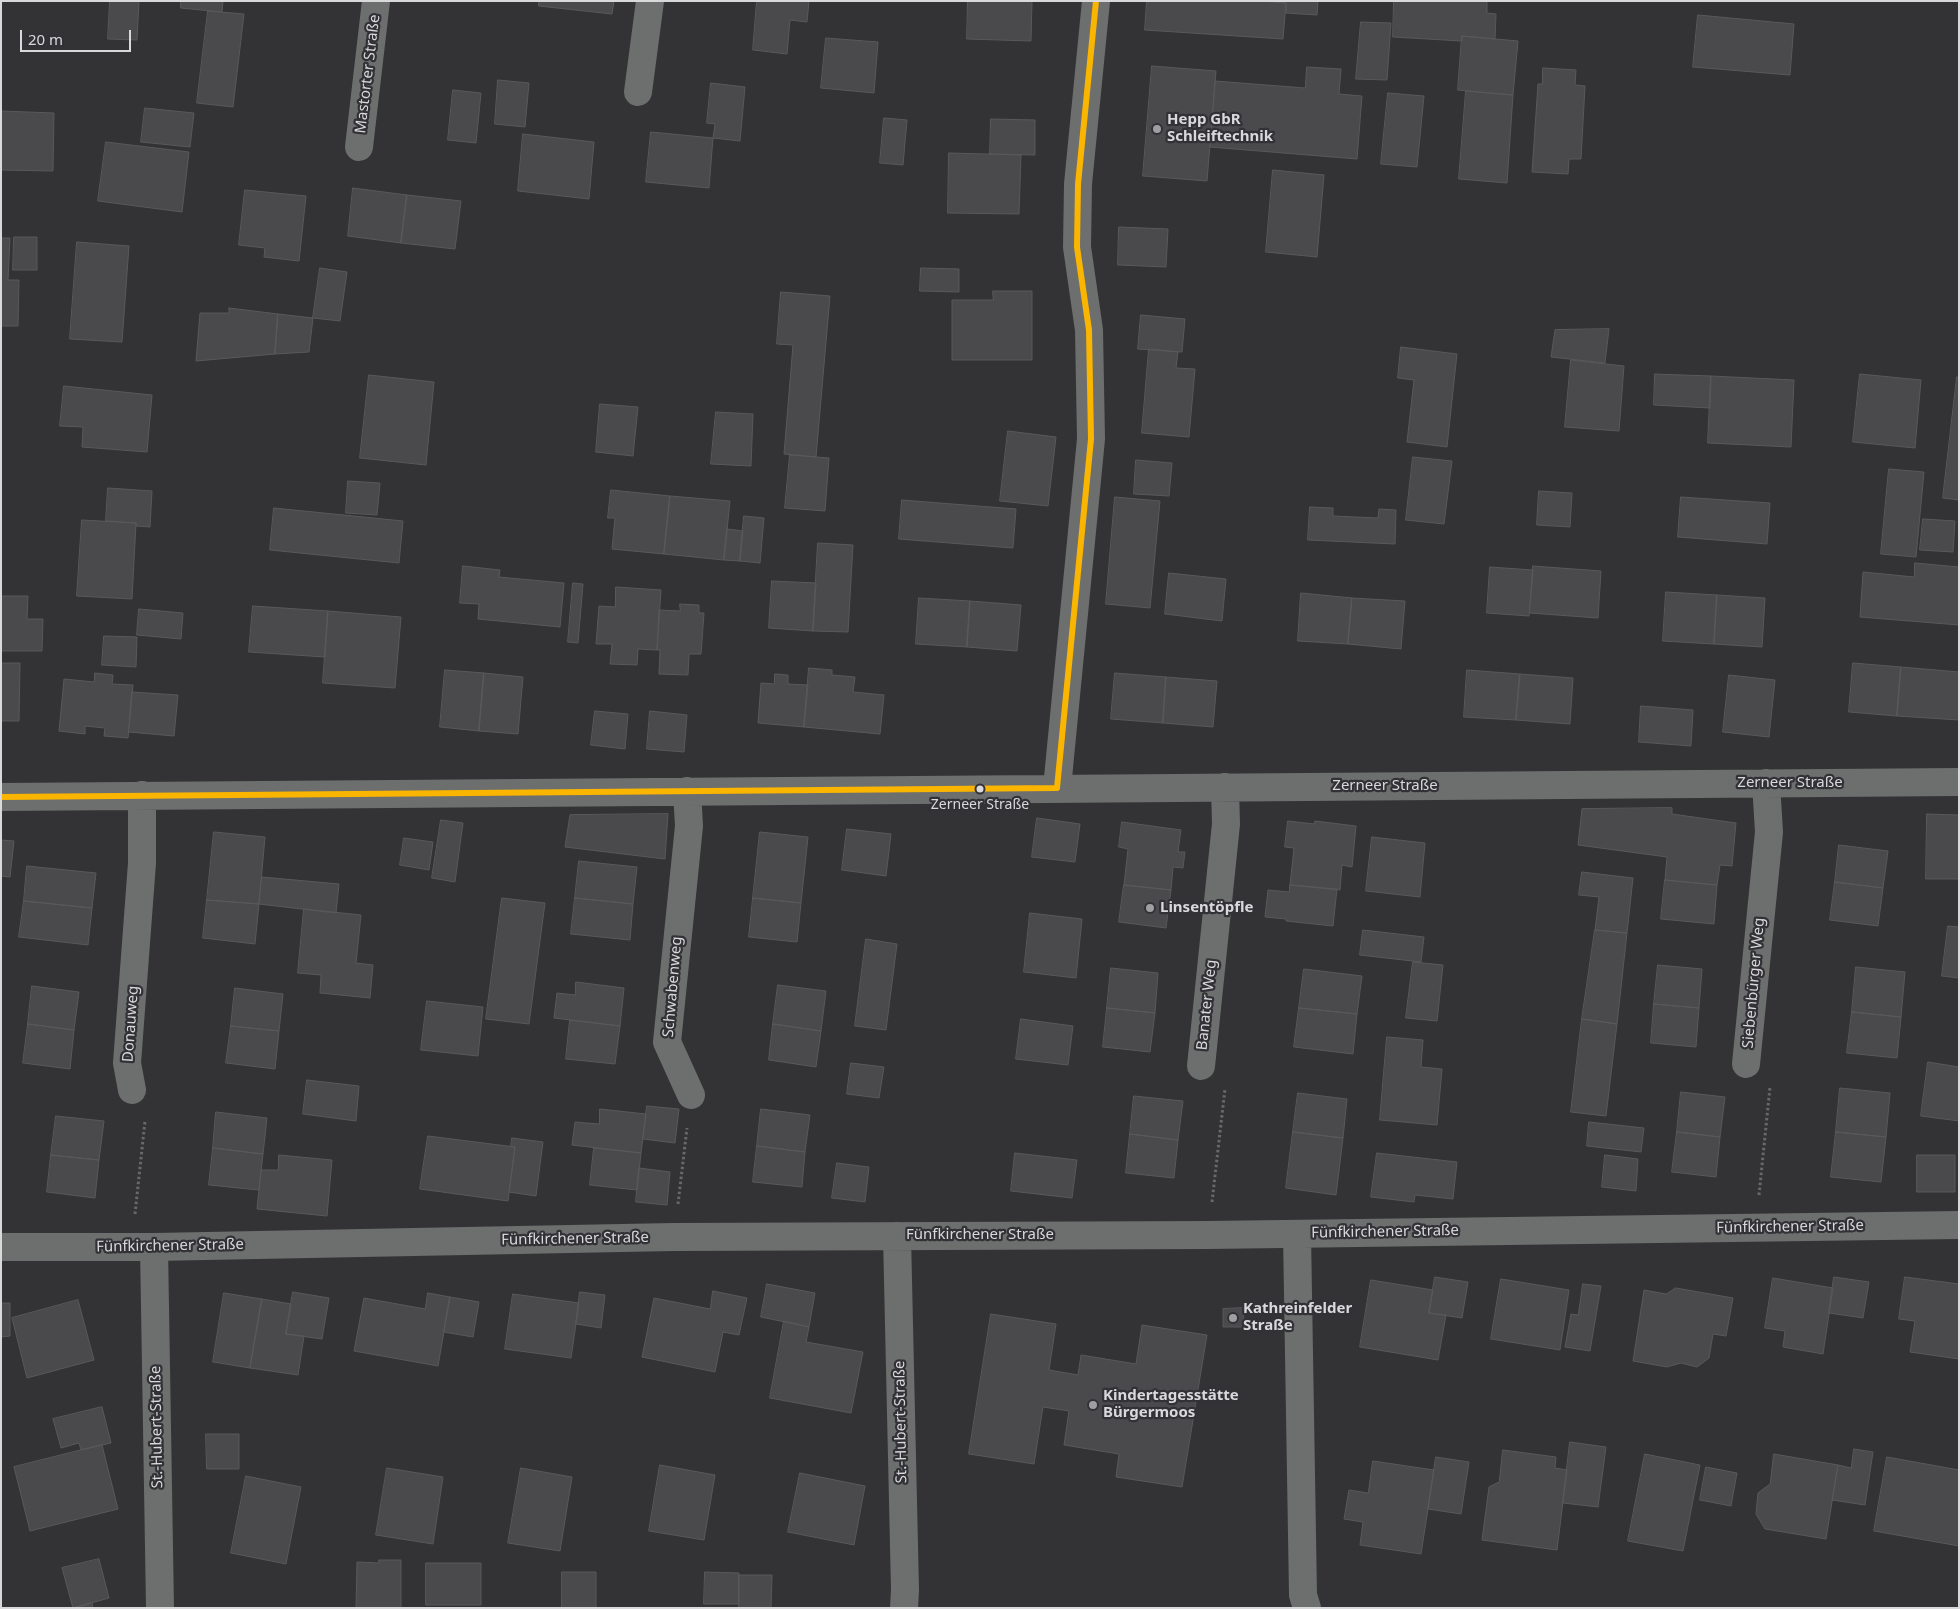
<!DOCTYPE html>
<meta charset="utf-8">
<style>
body{margin:0}
#map{position:relative;width:1960px;height:1609px;overflow:hidden;background:#333335;font-family:"Noto Sans",sans-serif}
canvas{display:block}
.frame{position:absolute;inset:0;border:2px solid #d9d9dc;pointer-events:none}
.scale{position:absolute;left:20px;top:30px;width:111px;height:22px;box-sizing:border-box;border:2px solid #d9d9dc;border-top:0;padding-left:6px;font-size:15px;line-height:18px;white-space:nowrap;color:#d9d9dc;-webkit-text-stroke:4px #323236;paint-order:stroke}
</style>
<div id="map">
<canvas width="1960" height="1609"></canvas>
<div class="frame"></div>
<div class="scale">20 m</div>
</div>
<script>
const g = document.querySelector('canvas').getContext('2d');
g.lineJoin = 'round';
function paint(path, color) { g.fillStyle = color; g.fill(path, 'evenodd'); }
function stroke(path, color, width, dash) { g.strokeStyle = color; g.lineWidth = width; g.lineCap = dash ? 'butt' : 'round'; g.setLineDash(dash || []); g.stroke(path); }
function write(font, color, halo, rows, align = 'center') {
  g.font = font + ' "Noto Sans",sans-serif'; g.lineWidth = 4.5; g.setLineDash([]); g.textBaseline = 'middle'; g.strokeStyle = halo; g.fillStyle = color; for (const [text, x, y, turn = 0] of rows) {
    g.save(); g.translate(x, y); g.rotate((+turn || 0) * Math.PI / 180); g.textAlign = isNaN(turn) ? turn : align; if (halo) g.strokeText(text, 0, 0); g.fillText(text, 0, 0); g.restore();
  }
}
const building = new Path2D(`
 M110 1H139L137 40 108 39Z
 M181 1H223L222 12 181 8Z
 M539 1H614L612 14 539 6Z
 M757 1H809L807 22 790 20 787 54 753 50Z
 M968 1H1032L1031 41 967 39Z
 M1147 1H1258L1286 3 1283 39 1145 30Z
 M1268 1H1318L1317 15 1286 13V3Z
 M1394 1H1487V13L1496 14 1495 39 1462 36V41L1393 37Z
 M208 11 244 14 233 107 197 103Z
 M1698 15 1794 24 1790 75 1693 67Z
 M1361 22 1391 23 1387 80 1356 79Z
 M1462 36 1518 41 1513 95 1458 90Z
 M826 38 878 42 874 93 821 88Z
 M1152 66 1216 71 1207 181 1143 176Z
 M1307 67 1341 69 1339 94 1362 96 1357 159 1210 147 1215 81 1305 88Z
 M1543 68 1576 70 1575 85 1585 86 1581 159H1569L1568 174 1532 172 1538 84H1542Z
 M498 80 529 83 525 127 495 124Z
 M711 83 745 87 740 141 713 138 715 124 707 123Z
 M453 90 481 93 476 143 448 140Z
 M1466 91 1513 95 1507 183 1459 179Z
 M1388 93 1424 96 1417 167 1381 164Z
 M145 108 194 113 190 147 141 142Z
 M1 111 54 113 53 171 1 170Z
 M884 118 907 120 903 165 880 163Z
 M991 119 1035 120V155L990 154Z
 M651 132 713 138 709 188 646 182Z
 M523 134 594 142 589 199 518 191Z
 M106 142 189 152 182 212 98 201Z
 M949 153 1021 155 1019 214 948 213Z
 M1273 170 1324 175 1317 257 1266 252Z
 M353 188 407 195 401 243 348 236Z
 M245 190 306 196 299 261 264 257 265 248 239 245Z
 M407 195 461 201 455 249 401 243Z
 M1119 227 1168 229 1166 267 1118 265Z
 M14 237H37V270H13Z
 M1 238H10L8 280H19L18 326H1Z
 M77 242 129 246 122 342 70 339Z
 M320 268 347 272 340 321 313 318Z
 M921 268 959 269V292L920 291Z
 M993 291H1032V360H952V300H993Z
 M781 292 830 296 816 457 784 454 793 345 777 344Z
 M229 308 278 314 275 354 196 361 200 313H229Z
 M278 314 313 318 309 352 275 354Z
 M1141 315 1185 319 1182 352 1138 349Z
 M1609 329 1605 363 1551 357 1555 330Z
 M1401 347 1457 354 1447 447 1407 442 1414 380 1398 378Z
 M1149 349 1178 352 1176 368 1195 369 1189 437 1142 433Z
 M1571 360 1624 366 1619 431 1565 427Z
 M1655 374 1711 376 1710 408 1654 405Z
 M1860 374 1921 380 1915 448 1853 442Z
 M369 375 434 382 426 465 360 458Z
 M1711 376 1794 380 1791 447 1708 443Z
 M1957 377H1959V500L1943 498Z
 M64 386 152 395 147 452 82 447 83 427 60 426Z
 M600 404 638 407 633 456 596 452Z
 M716 412 753 414 751 466 711 464Z
 M1008 431 1056 437 1048 506 1000 501Z
 M790 455 829 458 825 511 785 508Z
 M1413 457 1452 461 1444 524 1406 520Z
 M1136 460 1172 463 1169 496 1134 494Z
 M1889 469 1924 472 1916 557 1881 554Z
 M348 481 380 483 377 515 346 513Z
 M108 488 152 491 150 527 136 526V523L106 521Z
 M611 490 670 496 664 554 612 549 615 518H608Z
 M1539 491 1572 493 1570 527 1537 525Z
 M670 496 730 501 724 560 664 554Z
 M1115 497 1160 501 1150 608 1106 604Z
 M1681 497 1770 503 1767 544 1678 537Z
 M902 500 1016 509 1013 548 899 539Z
 M1310 507 1333 508V516L1378 518 1379 509 1396 510 1395 544 1308 540Z
 M274 508 403 521 399 563 270 550Z
 M744 516 764 518 760 563 740 561Z
 M1923 519 1955 521 1953 552 1920 550Z
 M82 520 136 523 132 599 77 596Z
 M727 529 743 531 740 561 724 560Z
 M818 543 853 545 848 632 813 631Z
 M1915 563 1959 567V625L1860 617 1863 572 1914 577Z
 M463 566 500 570 499 577 564 583 560 627 478 619 479 604 460 603Z
 M1533 566 1601 571 1598 618 1530 613Z
 M1490 567 1533 570 1529 616 1487 613Z
 M1169 573 1226 579 1222 621 1165 614Z
 M772 581 816 583 813 631 769 628Z
 M573 583 583 584 578 643 568 642Z
 M616 587 661 590 657 650 638 649 637 665 610 664 612 644H596L599 606 615 607Z
 M1666 592 1717 595 1714 644 1663 641Z
 M1301 593 1352 598 1348 644 1298 641Z
 M1717 595 1765 598 1762 647 1714 644Z
 M1 596H28L27 619H43L42 651H1Z
 M919 598 970 601 967 647 916 644Z
 M1352 598 1405 601 1401 649 1348 644Z
 M970 601 1021 605 1017 651 967 647Z
 M680 604 699 605V613H704L701 654H689L688 675 659 674 660 650H657L659 610 680 611Z
 M253 606 328 611 325 657 249 652Z
 M139 609 183 613 181 639 137 635Z
 M328 611 401 617 395 688 323 683Z
 M104 636 137 637 136 667 102 665Z
 M1 663H20L19 721H1Z
 M1853 663 1901 667 1897 716 1849 712Z
 M1901 667 1959 672V720L1897 716Z
 M809 668 832 670V675L855 677 853 692 884 695 880 734 804 727Z
 M445 670 484 673 479 731 440 727Z
 M1467 670 1520 674 1516 720 1464 717Z
 M95 673 113 675 112 684 133 685 128 738 104 736 105 728 85 726V734L59 731 64 679 94 682Z
 M484 673 523 677 518 734 479 731Z
 M1115 673 1166 677 1163 723 1111 719Z
 M775 674 788 675V684L808 685 804 727 758 723 761 683 774 684Z
 M1520 674 1573 678 1570 724 1516 720Z
 M1729 675 1775 680 1769 737 1723 732Z
 M1166 677 1217 681 1213 727 1163 723Z
 M132 692 178 695 174 736 129 732Z
 M1641 706 1693 710 1691 746 1639 742Z
 M595 711 628 714 625 749 591 745Z
 M650 711 687 715 684 752 647 749Z
 M1672 808V814L1736 823 1732 866 1720 865 1717 885 1665 880 1667 857 1578 845 1582 809Z
 M668 814 665 859 565 847 570 815Z
 M1927 814 1959 815V879H1926Z
 M1037 818 1080 824 1075 862 1032 857Z
 M441 820 463 823 455 882 432 878Z
 M1288 821 1314 824 1315 821 1356 826 1352 867 1342 865 1340 890 1290 885 1294 848 1285 847Z
 M1122 822 1181 830 1178 852H1185L1183 868 1173 867 1171 890 1124 885 1128 849 1119 847Z
 M847 829 891 834 886 876 842 870Z
 M214 832 265 837 259 904 207 900Z
 M760 832 808 837 801 903 753 898Z
 M1372 837 1425 843 1420 897 1366 891Z
 M404 838 433 842 429 870 400 865Z
 M1 840 14 841 10 877 1 876Z
 M1839 845 1888 851 1883 888 1835 882Z
 M579 861 637 867 633 904 575 898Z
 M27 866 96 873 92 908 24 901Z
 M1582 872 1633 878 1627 933 1595 930 1599 897 1579 895Z
 M262 877 339 884 336 913 259 904Z
 M1665 880 1717 885 1714 924 1661 919Z
 M1835 882 1883 888 1878 926 1830 920Z
 M1124 885 1171 890 1166 928 1119 922Z
 M1290 885 1337 889 1333 926 1286 921V919L1265 917 1268 890 1289 892Z
 M502 898 545 903 529 1024 486 1019Z
 M575 898 633 904 630 940 571 934Z
 M753 898 801 903 797 942 749 937Z
 M207 900 259 904 255 944 203 938Z
 M24 901 92 908 88 945 19 937Z
 M304 909 361 915 356 963 373 965 370 998 320 993 321 975 298 973Z
 M1030 913 1082 919 1076 978 1024 972Z
 M1948 926 1959 927V978L1942 976Z
 M1363 930 1424 937 1421 962 1360 955Z
 M1595 930 1627 933 1617 1024 1582 1019Z
 M866 939 897 944 886 1030 855 1026Z
 M1413 962 1443 965 1437 1021 1406 1018Z
 M1658 965 1702 969 1699 1008 1654 1004Z
 M1856 967 1905 972 1901 1017 1852 1012Z
 M1111 968 1158 973 1155 1013 1107 1008Z
 M1304 969 1362 976 1357 1014 1299 1008Z
 M576 982 624 988 620 1026 554 1018 557 993 575 995Z
 M778 985 826 991 821 1031 773 1024Z
 M32 986 79 992 74 1030 28 1024Z
 M235 988 283 994 279 1031 231 1026Z
 M427 1001 483 1007 478 1056 421 1050Z
 M1654 1004 1699 1008 1696 1047 1651 1043Z
 M1107 1008 1155 1013 1150 1052 1103 1047Z
 M1299 1008 1357 1014 1353 1054 1294 1047Z
 M1852 1012 1901 1017 1897 1058 1847 1053Z
 M1021 1019 1073 1026 1068 1065 1016 1059Z
 M1582 1019 1617 1024 1606 1116 1571 1112Z
 M570 1020 620 1026 615 1064 566 1059Z
 M28 1024 74 1030 70 1069 23 1063Z
 M773 1024 821 1031 816 1067 769 1060Z
 M231 1026 279 1031 275 1069 226 1063Z
 M1387 1037 1423 1040 1421 1067 1442 1069 1437 1125 1380 1120Z
 M1928 1062 1959 1067V1121L1921 1116Z
 M851 1063 884 1067 879 1098 847 1094Z
 M307 1080 359 1086 356 1121 303 1114Z
 M1840 1088 1890 1093 1886 1137 1836 1132Z
 M1681 1092 1725 1097 1720 1137 1677 1132Z
 M1298 1093 1347 1099 1343 1138 1293 1132Z
 M1134 1096 1183 1101 1178 1140 1130 1134Z
 M647 1106 679 1109 675 1143 643 1139Z
 M600 1109 646 1114 641 1153 572 1145 575 1122 599 1124Z
 M761 1109 810 1115 805 1152 757 1146Z
 M216 1112 267 1118 263 1154 213 1148Z
 M56 1116 104 1121 99 1160 51 1155Z
 M1589 1122 1644 1128 1641 1152 1587 1146Z
 M1293 1132 1343 1138 1336 1195 1286 1188Z
 M1677 1132 1720 1137 1716 1177 1672 1172Z
 M1836 1132 1886 1137 1881 1182 1831 1177Z
 M1130 1134 1178 1140 1174 1178 1126 1173Z
 M428 1136 515 1147 508 1201 420 1189Z
 M512 1138 543 1142 536 1196 509 1192 515 1147H511Z
 M757 1146 805 1152 802 1187 753 1182Z
 M213 1148 263 1154 259 1190 209 1185Z
 M594 1148 641 1153 637 1190 590 1185Z
 M1015 1153 1077 1160 1072 1198 1011 1191Z
 M1377 1153 1457 1162 1453 1199 1415 1195 1414 1202 1371 1197Z
 M51 1155 99 1160 95 1198 47 1192Z
 M279 1155 332 1160 327 1216 257 1209 261 1170H278Z
 M1605 1155 1638 1159 1636 1191 1602 1187Z
 M1917 1155H1955V1192H1917Z
 M837 1163 869 1167 865 1202 832 1198Z
 M639 1168 670 1172 667 1205 636 1202Z
 M1435 1277 1468 1282 1462 1318 1429 1313Z
 M1834 1277 1869 1282 1863 1318 1829 1313Z
 M1905 1277 1959 1284V1359L1910 1352 1915 1321 1899 1319Z
 M1773 1278 1833 1288 1823 1354 1783 1347 1785 1331 1765 1328Z
 M1501 1279 1569 1290 1560 1350 1491 1339Z
 M1371 1280 1433 1290 1429 1313 1446 1315 1438 1360 1360 1347Z
 M767 1284 815 1293 809 1327 761 1317Z
 M1583 1284 1601 1286 1590 1351 1565 1347 1571 1314 1578 1315Z
 M1676 1288 1733 1298 1726 1336 1713 1334 1709 1358 1697 1367 1681 1363 1667 1367 1633 1361 1644 1290 1666 1294Z
 M713 1291 747 1298 739 1335 723 1332 715 1372 642 1357 654 1298 710 1309Z
 M293 1292 329 1298 322 1339 286 1334Z
 M580 1292 605 1295 601 1328 576 1324Z
 M224 1293 262 1299 250 1368 213 1362Z
 M428 1293 450 1297 438 1366 354 1351 364 1298 425 1309Z
 M513 1294 579 1303 571 1358 505 1349Z
 M450 1297 479 1302 473 1337 444 1332Z
 M262 1299 291 1304 286 1334 304 1336 298 1375 250 1368Z
 M78 1300 94 1360 27 1378 12 1318Z
 M1 1303H10V1336L1 1337Z
 M1243 1308 1244 1327H1223V1309Z
 M991 1314 1056 1324 1049 1370 1078 1375 1081 1355 1136 1364 1142 1325 1207 1335 1182 1487 1116 1477 1119 1454 1064 1445 1069 1411 1043 1407 1034 1464 969 1454Z
 M784 1321 809 1327 806 1342 863 1352 851 1413 770 1398Z
 M102 1407 111 1443 81 1450 79 1443 61 1448 53 1419Z
 M206 1434H239V1469H207Z
 M1570 1442 1606 1447 1598 1507 1563 1503Z
 M102 1445 118 1509 30 1531 14 1467Z
 M1854 1449 1873 1452 1865 1505 1832 1500 1838 1465 1851 1468Z
 M1503 1450 1556 1457 1555 1468 1567 1470 1557 1550 1482 1540 1489 1487 1499 1482Z
 M1645 1454 1700 1465 1683 1551 1628 1541Z
 M1774 1454 1838 1465 1826 1539 1765 1529 1756 1514 1758 1493 1770 1484Z
 M1436 1457 1469 1462 1461 1514 1428 1509Z
 M1887 1457 1959 1470V1546L1874 1531Z
 M1373 1461 1434 1470 1421 1554 1360 1545 1363 1522 1344 1519 1349 1490 1368 1493Z
 M660 1465 715 1475 704 1540 649 1531Z
 M1706 1467 1737 1473 1731 1506 1700 1500Z
 M387 1468 443 1477 433 1544 376 1535Z
 M521 1468 572 1477 560 1551 508 1543Z
 M800 1473 865 1486 854 1545 788 1532Z
 M246 1476 301 1487 286 1564 231 1553Z
 M99 1559 109 1598 73 1608 62 1568Z
 M379 1560H401V1608H356L357 1562 379 1563Z
 M426 1563H481V1605H426Z
 M562 1572H596V1608H562Z
 M705 1572 739 1573V1604H704Z
 M739 1575H772L771 1608H739Z
 M92 1603 93 1608H72H73Z`);
paint(building, '#4a4a4c');
stroke(building, '#59595b', 1);
stroke(new Path2D(`
 M1759 1195 1770 1087
 M1212 1202 1225 1089
 M678 1204 687 1128
 M135 1214 145 1121`), '#69696b', 3, [2.5, 2.5]);
stroke(new Path2D(`
 M638 92 650 1
 M359 147 376 1
 M1057 788 1091 439 1089 330 1077 247 1078 184 1096 1
 M687 791 689 826 667 1042 691 1095
 M1 797 1959 782
 M1746 1064 1769 832 1766 783
 M1201 1066 1226 824 1225 787
 M132 1090 127 1063 142 863V795
 M1297 1234 1303 1595 1307 1608
 M897 1236 905 1590 904 1608
 M1 1247H154L674 1237 1208 1235 1959 1225
 M154 1247 160 1608`), '#6d6e6e', 28);
stroke(new Path2D(`
 M1 797 1057 788 1091 439 1089 330 1077 247 1078 184 1096 1`), '#fab500', 6);
for (const [x, y, r, color] of [
 [1157,129,5,"#9f9fa2"],
 [980,789,4.5,"#d9d9dc"],
 [1150,908,5,"#9f9fa2"],
 [1233,1318,5,"#9f9fa2"],
 [1093,1405,5,"#9f9fa2"]
]) { const dot = new Path2D(); dot.arc(x, y, r, 0, 2 * Math.PI); g.fillStyle = color; g.fill(dot); stroke(dot, '#323236', 2); }
write('14px', '#d9d9dc', '#323236', [
 ["Zerneer Straße",980,805]
]);
write('15px', '#d9d9dc', '#323236', [
 ["Mastorter Straße",368,74,-83],
 ["Zerneer Straße",1790,783],
 ["Zerneer Straße",1385,786],
 ["Siebenbürger Weg",1754,983,-85],
 ["Schwabenweg",673,987,-85],
 ["Banater Weg",1207,1005,-84],
 ["Donauweg",131,1024,-86],
 ["Fünfkirchener Straße",1790,1227,-1],
 ["Fünfkirchener Straße",1385,1232,-1],
 ["Fünfkirchener Straße",980,1235],
 ["Fünfkirchener Straße",575,1239,-1],
 ["Fünfkirchener Straße",170,1246,-1],
 ["St.-Hubert-Straße",901,1422,-91],
 ["St.-Hubert-Straße",157,1427,-91]
]);
write('bold 15px', '#d9d9dc', '#323236', [
 ["Hepp GbR",1167,120],
 ["Schleiftechnik",1167,137],
 ["Linsentöpfle",1160,908],
 ["Kathreinfelder",1243,1309],
 ["Straße",1243,1326],
 ["Kindertagesstätte",1103,1396],
 ["Bürgermoos",1103,1413]
], 'left');
</script>
